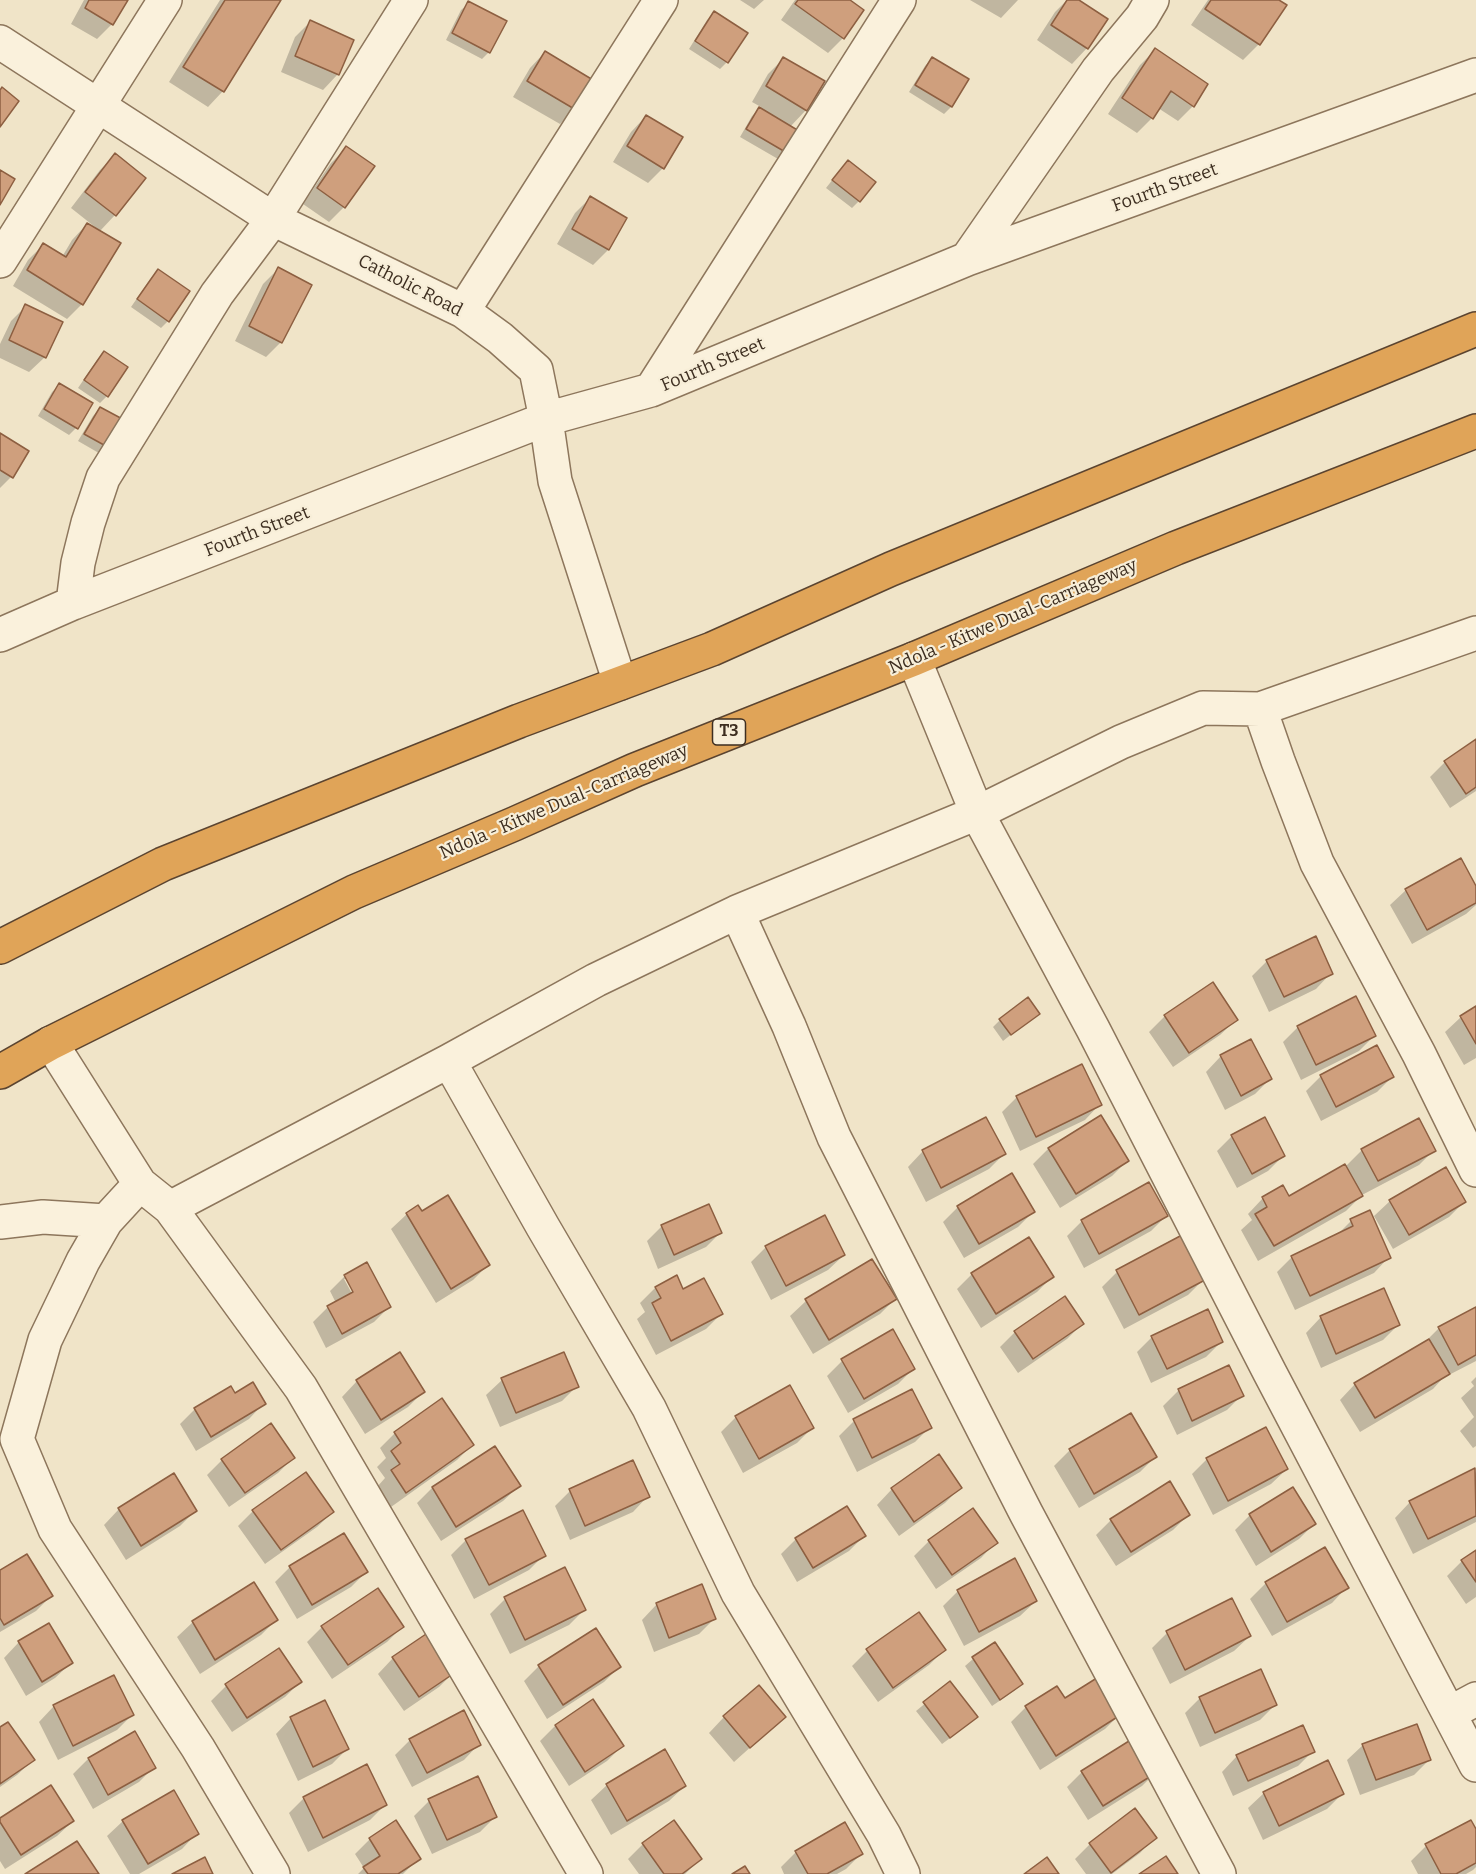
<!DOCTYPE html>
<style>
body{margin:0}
canvas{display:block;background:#f0e4c8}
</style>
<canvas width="1476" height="1874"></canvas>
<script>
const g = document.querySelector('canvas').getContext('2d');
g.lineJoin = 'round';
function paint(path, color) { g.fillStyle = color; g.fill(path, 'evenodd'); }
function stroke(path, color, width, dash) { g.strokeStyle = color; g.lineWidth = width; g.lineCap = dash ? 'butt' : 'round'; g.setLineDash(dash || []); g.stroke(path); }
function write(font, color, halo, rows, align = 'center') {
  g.font = font + ' Bitter,serif'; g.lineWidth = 4.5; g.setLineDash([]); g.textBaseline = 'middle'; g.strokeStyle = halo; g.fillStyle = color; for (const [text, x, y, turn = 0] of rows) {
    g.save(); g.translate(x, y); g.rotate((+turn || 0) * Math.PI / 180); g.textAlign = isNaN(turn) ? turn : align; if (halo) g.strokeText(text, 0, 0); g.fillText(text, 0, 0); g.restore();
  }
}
paint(new Path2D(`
 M84 0H126L112 24 97 39 71 24Z
 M220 0H279L223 91 208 107 169 82Z
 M740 0H764L754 9Z
 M795 0H847L843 38 828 53 781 20Z
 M970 0H1018L1001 18Z
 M1067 0H1076L1087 48 1072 64 1037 40 1055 12Z
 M1208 0H1277L1285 5 1259 44 1243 60 1191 25Z
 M469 3 489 52 482 59 446 40 461 10Z
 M714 13 727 62 720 69 689 49 707 20Z
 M310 22 338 74 323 90 281 72 295 37Z
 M1155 50 1193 106 1178 121 1158 108 1152 118 1137 133 1108 114 1140 65Z
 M545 52 575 109 560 124 513 97 530 68Z
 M932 58 967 79 951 107 944 114 909 92 925 66Z
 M783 59 806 110 790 127 785 152 778 159 740 137 752 116 761 107 752 102 768 74Z
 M646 116 663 168 648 183 613 162 631 132Z
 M346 148 372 167 344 207 329 222 303 204 331 163Z
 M115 155V215L100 231 71 208 100 170Z
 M841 169 859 201 852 208 826 188Z
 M590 198 625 218 608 250 593 265 557 244 575 213Z
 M87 224 118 244 82 304 67 319 13 286 28 260 43 245 62 257 72 240Z
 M278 269 281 342 266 357 235 341 263 284Z
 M158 271 168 321 161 328 131 307 151 278Z
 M26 306 45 357 29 372 0 358V344L11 321Z
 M104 353 107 396 100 403 78 388 97 360Z
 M59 385 76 428 69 435 38 416 52 392Z
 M100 408 126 423 104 456 78 441 93 416Z
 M0 435 11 477 0 488Z
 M1476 741V791L1450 808 1430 777 1445 762Z
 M1476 889V905L1466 914 1412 944 1390 905 1406 890Z
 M1267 961 1331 973 1316 989 1269 1012 1252 976Z
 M1212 984 1236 1020 1220 1035 1173 1067 1149 1032 1164 1017Z
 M1476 1008V1058L1464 1065 1445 1032 1461 1017Z
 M1038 1013 1003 1041 993 1027 1000 1020Z
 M1298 1027 1374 1036 1359 1051 1301 1080 1283 1042Z
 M1221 1056 1270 1079 1255 1094 1225 1110 1206 1072Z
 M1321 1076 1392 1077 1377 1092 1321 1121 1306 1091Z
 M1017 1097 1100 1104 1085 1120 1020 1151 1002 1112Z
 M1100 1117 1127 1161 1112 1176 1060 1208 1033 1164 1048 1149Z
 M1232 1136 1283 1156 1268 1171 1237 1188 1217 1151Z
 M1362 1150H1434L1419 1165 1362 1195 1346 1211 1258 1261 1241 1230 1252 1220 1248 1214 1263 1198H1288L1347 1165Z
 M923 1151 1004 1154 989 1169 926 1202 908 1167Z
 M1012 1175 1033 1212 1018 1227 964 1258 943 1222 958 1207Z
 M1390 1201 1464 1202 1449 1217 1393 1249 1374 1216Z
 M418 1207 422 1214 488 1265 473 1280 436 1303 391 1229 407 1214Z
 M1166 1216 1151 1231 1084 1268 1067 1236 1082 1221Z
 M1351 1221 1389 1257 1374 1273 1295 1310 1277 1272 1292 1257 1335 1237Z
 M662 1226 721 1232 706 1247 658 1269 647 1241Z
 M766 1247 844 1255 828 1270 771 1300 751 1262Z
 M871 1261 895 1299 880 1314 813 1354 790 1316 806 1301Z
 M1117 1272 1203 1280 1188 1295 1124 1329 1102 1287Z
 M972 1274 1052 1277 1037 1292 981 1328 957 1289Z
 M345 1276 389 1307 374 1322 326 1348 313 1322 328 1307 336 1303 330 1291ZM344 1279H348L358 1298 355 1299Z
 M655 1288 683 1291 721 1314 706 1329 656 1355 637 1319 645 1312 640 1303Z
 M1476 1309V1361L1443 1378 1433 1389 1360 1432 1340 1400 1355 1384 1425 1342 1439 1328Z
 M1321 1317 1398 1325 1383 1340 1321 1368 1306 1333Z
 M1082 1324 1067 1339 1018 1373 1000 1347 1015 1332Z
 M893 1331 913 1369 898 1384 848 1413 827 1376 842 1361Z
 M1152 1337 1221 1342 1206 1357 1151 1383 1137 1352Z
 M399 1354 423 1392 408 1407 365 1434 342 1397 357 1381Z
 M563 1354 577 1386 562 1401 500 1427 486 1395 502 1380Z
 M1229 1367 1242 1395 1227 1410 1177 1435 1163 1406 1178 1391Z
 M1476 1377V1446L1473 1448 1460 1431 1474 1417 1461 1398 1474 1386 1471 1382Z
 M234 1395 264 1403 249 1419 196 1451 180 1424 195 1409Z
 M1131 1415 1155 1457 1140 1472 1079 1508 1054 1466 1070 1450Z
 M736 1417 812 1428 797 1443 743 1473 721 1432Z
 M854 1421 930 1427 915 1442 857 1472 839 1436Z
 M395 1433 472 1445 457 1460 391 1507 377 1487 385 1478 377 1467 386 1458 380 1448Z
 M495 1448 519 1486 503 1501 441 1541 417 1503 432 1488Z
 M293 1458 278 1473 229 1507 207 1475 222 1460Z
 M1207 1459 1287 1469 1271 1484 1213 1515 1192 1474Z
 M1474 1470 1476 1473V1522L1413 1554 1395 1518 1410 1502Z
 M960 1488 945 1503 899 1536 877 1505 892 1489Z
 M570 1491 648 1496 633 1512 570 1540 555 1506Z
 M119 1509 195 1511 180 1526 126 1560 104 1525Z
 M253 1511 333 1512 317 1527 265 1564 238 1526Z
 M1188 1515 1173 1530 1116 1566 1096 1535 1111 1520Z
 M1250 1515 1314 1524 1299 1539 1256 1566 1235 1530Z
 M864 1536 849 1551 797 1582 781 1554 796 1539Z
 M466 1540 544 1555 529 1570 474 1599 451 1555Z
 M929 1541 996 1542 981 1558 936 1589 914 1556Z
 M1325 1549 1347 1587 1332 1603 1272 1636 1250 1599 1266 1583Z
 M1476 1552V1597L1466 1604 1447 1576 1462 1561Z
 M290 1567 366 1572 351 1587 297 1619 275 1582Z
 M0 1572 51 1596 36 1611 0 1632Z
 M958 1591 1036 1601 1020 1616 964 1646 943 1606Z
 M505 1599 584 1610 569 1625 510 1654 490 1614Z
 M657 1604 714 1619 699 1634 654 1652 642 1620Z
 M918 1614 944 1650 929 1665 878 1702 852 1666 867 1651Z
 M276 1620 261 1635 200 1674 177 1637 193 1622Z
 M322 1627H402L387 1642 332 1679 307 1642Z
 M1167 1633 1250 1636 1234 1651 1170 1684 1152 1648Z
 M428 1634 454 1672 439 1687 404 1711 378 1674 393 1658Z
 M19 1642 71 1663 55 1678 26 1696 4 1658Z
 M995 1644 1022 1684 1014 1691 992 1706 965 1666 973 1659Z
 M279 1650 300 1682 285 1697 232 1732 211 1701 226 1686Z
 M539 1666 619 1667 604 1682 547 1719 524 1681Z
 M950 1683 969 1724 942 1744 916 1711Z
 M1200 1698 1275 1705 1260 1720 1200 1747 1185 1713Z
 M1064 1700 1120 1714 1105 1729 1040 1770 1011 1722 1026 1707Z
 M54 1706 132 1715 117 1730 58 1760 39 1722Z
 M724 1717H784L734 1762 709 1733Z
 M291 1718 347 1749 332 1764 298 1781 276 1734Z
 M555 1726 622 1746 607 1761 569 1786 540 1741Z
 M0 1729 33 1760 17 1775 0 1787Z
 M134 1733 154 1767 139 1782 93 1809 73 1774 88 1759Z
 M410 1740 479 1744 464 1760 412 1787 395 1755Z
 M1363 1745 1429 1760 1414 1775 1360 1795 1347 1760Z
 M664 1751 685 1786 669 1801 611 1835 591 1800 607 1785Z
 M1313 1751 1298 1766 1233 1796 1222 1772 1237 1756Z
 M1157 1771 1142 1786 1088 1820 1067 1787 1082 1772Z
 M173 1792 197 1833 182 1849 139 1874H130L107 1836 123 1821Z
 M1264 1793 1342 1794 1327 1809 1263 1840 1248 1808Z
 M304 1798 385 1805 370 1820 308 1852 289 1813Z
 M429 1801 495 1817 480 1832 432 1854 414 1816Z
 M0 1819 73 1821 57 1836 5 1869 0 1861Z
 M1476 1832V1867L1473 1870 1466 1874H1418L1411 1861 1426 1846Z
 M1155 1837 1140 1853 1112 1874H1086L1075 1859 1090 1844Z
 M370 1839 419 1858 403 1874H358L364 1868 355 1854Z
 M643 1844 700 1859 685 1874H639L628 1859Z
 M796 1852 861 1854 846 1869 837 1874H784L781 1867Z`), '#0003');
const building = new Path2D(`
 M89 0H128L113 25 85 8Z
 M225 0H281L224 92 183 67Z
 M798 0H850L864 10 844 39 795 4Z
 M1067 0H1079L1108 19 1088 49 1051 25Z
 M1211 0H1279L1287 5 1260 45 1205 9Z
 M468 1 507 21 490 53 452 33Z
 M714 11 748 33 728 63 695 41Z
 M310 20 354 40 339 75 295 56Z
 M1155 48 1208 84 1194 107 1171 91 1153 119 1122 98Z
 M545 51 593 80 576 110 527 81Z
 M783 57 825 81 807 111 766 86Z
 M932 57 969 79 952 107 915 85Z
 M2 87 19 101 0 127V90Z
 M759 107 799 131 787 153 746 129Z
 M646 115 683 137 664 169 627 146Z
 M346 146 375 166 345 208 317 188Z
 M115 153 146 178 116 216 85 192Z
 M848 160 876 182 860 202 832 180Z
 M0 170 15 179 0 205Z
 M590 196 627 218 609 250 572 229Z
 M87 223 121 243 83 305 27 270 43 243 66 257Z
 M278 267 312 285 282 343 249 326Z
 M158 269 190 291 169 322 137 299Z
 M25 304 63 322 46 358 9 340Z
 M104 351 128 367 108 397 84 380Z
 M59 383 93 403 78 429 44 409Z
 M100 407 128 422 113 450 84 434Z
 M0 433 29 451 13 478 0 470Z
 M1476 739V787L1466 794 1444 761Z
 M1461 858 1476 886V903L1427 930 1405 889Z
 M1316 936 1333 974 1284 997 1266 960Z
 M1213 982 1238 1020 1189 1053 1164 1015Z
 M1356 996 1376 1036 1316 1065 1297 1026Z
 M1028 997 1040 1014 1011 1035 999 1019Z
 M1476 1006V1044L1460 1016Z
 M1251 1039 1272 1079 1241 1096 1220 1055Z
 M1377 1045 1394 1077 1336 1107 1320 1075Z
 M1082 1064 1102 1105 1036 1137 1016 1096Z
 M1101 1115 1129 1161 1076 1194 1048 1148Z
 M986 1117 1006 1154 941 1188 922 1150Z
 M1265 1117 1285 1156 1252 1174 1231 1135Z
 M1419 1118 1436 1151 1378 1181 1361 1149Z
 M1345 1164 1363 1196 1274 1246 1255 1214 1267 1207 1262 1197 1283 1185 1289 1196Z
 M1446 1167 1466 1202 1409 1235 1389 1200Z
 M1012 1173 1035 1212 979 1244 957 1206Z
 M1149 1182 1168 1216 1099 1254 1081 1220Z
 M448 1195 490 1265 451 1289 406 1213 418 1205 422 1211Z
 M709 1204 722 1233 674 1255 661 1225Z
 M1370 1210 1391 1258 1310 1296 1291 1256 1353 1226 1350 1219Z
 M825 1215 845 1255 786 1286 765 1246Z
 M1182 1235 1205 1280 1139 1315 1116 1270Z
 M1029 1237 1054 1277 996 1314 971 1273Z
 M872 1259 897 1299 829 1340 805 1299Z
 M367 1262 391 1307 342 1334 327 1306 353 1292 344 1275Z
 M677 1275 683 1289 704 1278 723 1314 671 1341 652 1303 661 1298 655 1287Z
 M1384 1288 1400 1325 1336 1354 1320 1316Z
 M1065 1296 1084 1324 1033 1359 1014 1331Z
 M1476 1307V1355L1458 1365 1438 1327Z
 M1208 1309 1223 1342 1167 1369 1151 1336Z
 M893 1329 915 1369 864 1399 841 1359Z
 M1429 1339 1450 1374 1375 1418 1354 1383Z
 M400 1352 425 1392 381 1420 356 1380Z
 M564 1352 579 1387 516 1413 501 1378Z
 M1229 1365 1244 1396 1192 1421 1178 1389Z
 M253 1382 266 1404 211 1437 194 1408 231 1386 235 1393Z
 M790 1385 814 1428 759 1459 735 1416Z
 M912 1389 932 1428 872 1458 853 1419Z
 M442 1398 474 1445 406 1493 391 1470 400 1464 391 1451 401 1443 394 1432Z
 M1131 1413 1157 1457 1094 1494 1069 1449Z
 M271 1423 295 1458 245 1493 221 1459Z
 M1266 1427 1288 1469 1228 1501 1206 1458Z
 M495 1446 521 1486 456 1527 432 1487Z
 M939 1454 962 1488 914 1522 891 1488Z
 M633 1460 650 1497 585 1526 569 1489Z
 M1475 1468 1476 1516 1428 1539 1409 1501Z
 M306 1472 334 1512 281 1550 252 1510Z
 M174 1473 197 1511 141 1546 118 1508Z
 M1170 1481 1190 1515 1131 1552 1110 1519Z
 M1293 1487 1316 1524 1271 1552 1249 1514Z
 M847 1506 866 1536 813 1568 795 1538Z
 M973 1508 998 1543 952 1575 928 1540Z
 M523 1510 546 1556 489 1585 465 1539Z
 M344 1533 368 1572 312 1605 289 1566Z
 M1325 1547 1349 1588 1287 1622 1265 1582Z
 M1476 1550V1582L1461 1560Z
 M27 1554 53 1596 4 1625 0 1618V1570Z
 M1015 1558 1037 1601 979 1632 957 1590Z
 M565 1567 586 1610 525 1640 504 1597Z
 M254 1582 278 1620 215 1660 192 1621Z
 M702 1584 716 1619 669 1638 656 1603Z
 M378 1588 404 1627 348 1665 321 1626Z
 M1232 1598 1251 1636 1185 1670 1166 1631Z
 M919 1612 946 1650 893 1688 866 1649Z
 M49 1623 73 1663 42 1682 18 1641Z
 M596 1628 621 1667 563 1705 538 1665Z
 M429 1632 456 1672 419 1697 392 1657Z
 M995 1642 1023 1684 1000 1700 972 1657Z
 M279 1648 302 1682 247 1718 225 1684Z
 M1261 1669 1277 1705 1215 1733 1199 1697Z
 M114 1675 134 1715 73 1746 53 1705Z
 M1100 1676 1122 1714 1056 1756 1025 1706 1057 1686 1065 1698Z
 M950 1681 978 1717 950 1738 923 1702Z
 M759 1685 786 1717 750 1748 723 1716Z
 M593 1699 624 1746 585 1772 555 1725Z
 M325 1700 349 1749 313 1767 290 1717Z
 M464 1710 481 1745 427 1773 409 1739Z
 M8 1722 35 1760 0 1784V1727Z
 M1417 1724 1431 1760 1376 1780 1362 1744Z
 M1303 1725 1315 1752 1248 1781 1236 1755Z
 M135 1731 156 1768 108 1795 88 1758Z
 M1137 1736 1159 1771 1103 1806 1081 1771Z
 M665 1749 686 1786 627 1821 606 1784Z
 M1328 1760 1344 1794 1279 1826 1263 1792Z
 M367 1764 387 1805 323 1838 303 1797Z
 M478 1776 497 1817 447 1840 428 1799Z
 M51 1785 74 1821 21 1855 0 1822V1818Z
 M174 1790 199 1834 148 1864 122 1820Z
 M1135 1808 1157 1838 1111 1873 1089 1843Z
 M396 1820 421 1859 398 1874H368L363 1867 380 1856 369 1838Z
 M674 1820 702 1859 682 1874H664L642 1843Z
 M1471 1820 1476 1829V1863L1456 1874H1441L1425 1844Z
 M845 1822 863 1854 827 1874H808L795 1851Z
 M77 1841 99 1874H25Z
 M1166 1856 1178 1874H1139Z
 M205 1857 213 1874H172Z
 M1047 1857 1059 1874H1024Z
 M745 1866 750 1874H732Z`);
paint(building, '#cf9f7d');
stroke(building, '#8d5f41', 1.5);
const minor = new Path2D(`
 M0 42 273 219 463 311 500 338 536 370 546 419 555 481 620 683
 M967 259 1098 70 1142 17 1152 0
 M0 261 165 0
 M463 311 661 0
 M651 390 899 0
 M73 603 78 563 88 523 103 478 217 294 273 219 411 0
 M0 635 73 603 546 419 651 390 967 259 1476 75
 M914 659 977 813 1093 1029 1270 1373 1476 1765
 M1260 709 1278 761 1317 863 1419 1054 1476 1170
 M737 912 789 1026 834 1137 1026 1513 1219 1874
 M51 1043 140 1184 170 1208 301 1388 586 1874
 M449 1061 543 1227 649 1408 738 1593 884 1835 903 1874
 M140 1184 106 1221 83 1261 45 1340 17 1439 55 1529 198 1748 273 1874
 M170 1208 449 1061 596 980 737 912 977 813 1121 742 1203 708 1260 709 1476 633
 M0 1222 43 1217 106 1221
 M1450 1713 1476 1699`);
const highway = new Path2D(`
 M0 947 163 864 519 721 712 649 891 569 1476 329
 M0 1072 51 1043 354 892 514 824 635 770 914 659 1176 548 1476 431`);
stroke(minor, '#8d765c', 36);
stroke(highway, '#5b4430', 36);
stroke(minor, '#faf1dc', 33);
stroke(highway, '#e0a458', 33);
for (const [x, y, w] of [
 [729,732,33]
]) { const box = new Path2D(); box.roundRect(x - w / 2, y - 13, w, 26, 4.5); g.fillStyle = '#f7eed8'; g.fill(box); stroke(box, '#3d2e20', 1.5); }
write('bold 16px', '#3d2e20', null, [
 ["T3",729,732]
]);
write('18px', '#3d2e20', '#f7eed8', [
 ["Fourth Street",1165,188,-20],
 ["Catholic Road",410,286,27],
 ["Fourth Street",713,365,-23],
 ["Fourth Street",257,532,-21],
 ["Ndola - Kitwe Dual-Carriageway",1013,617,-23],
 ["Ndola - Kitwe Dual-Carriageway",564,802,-23]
]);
</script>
